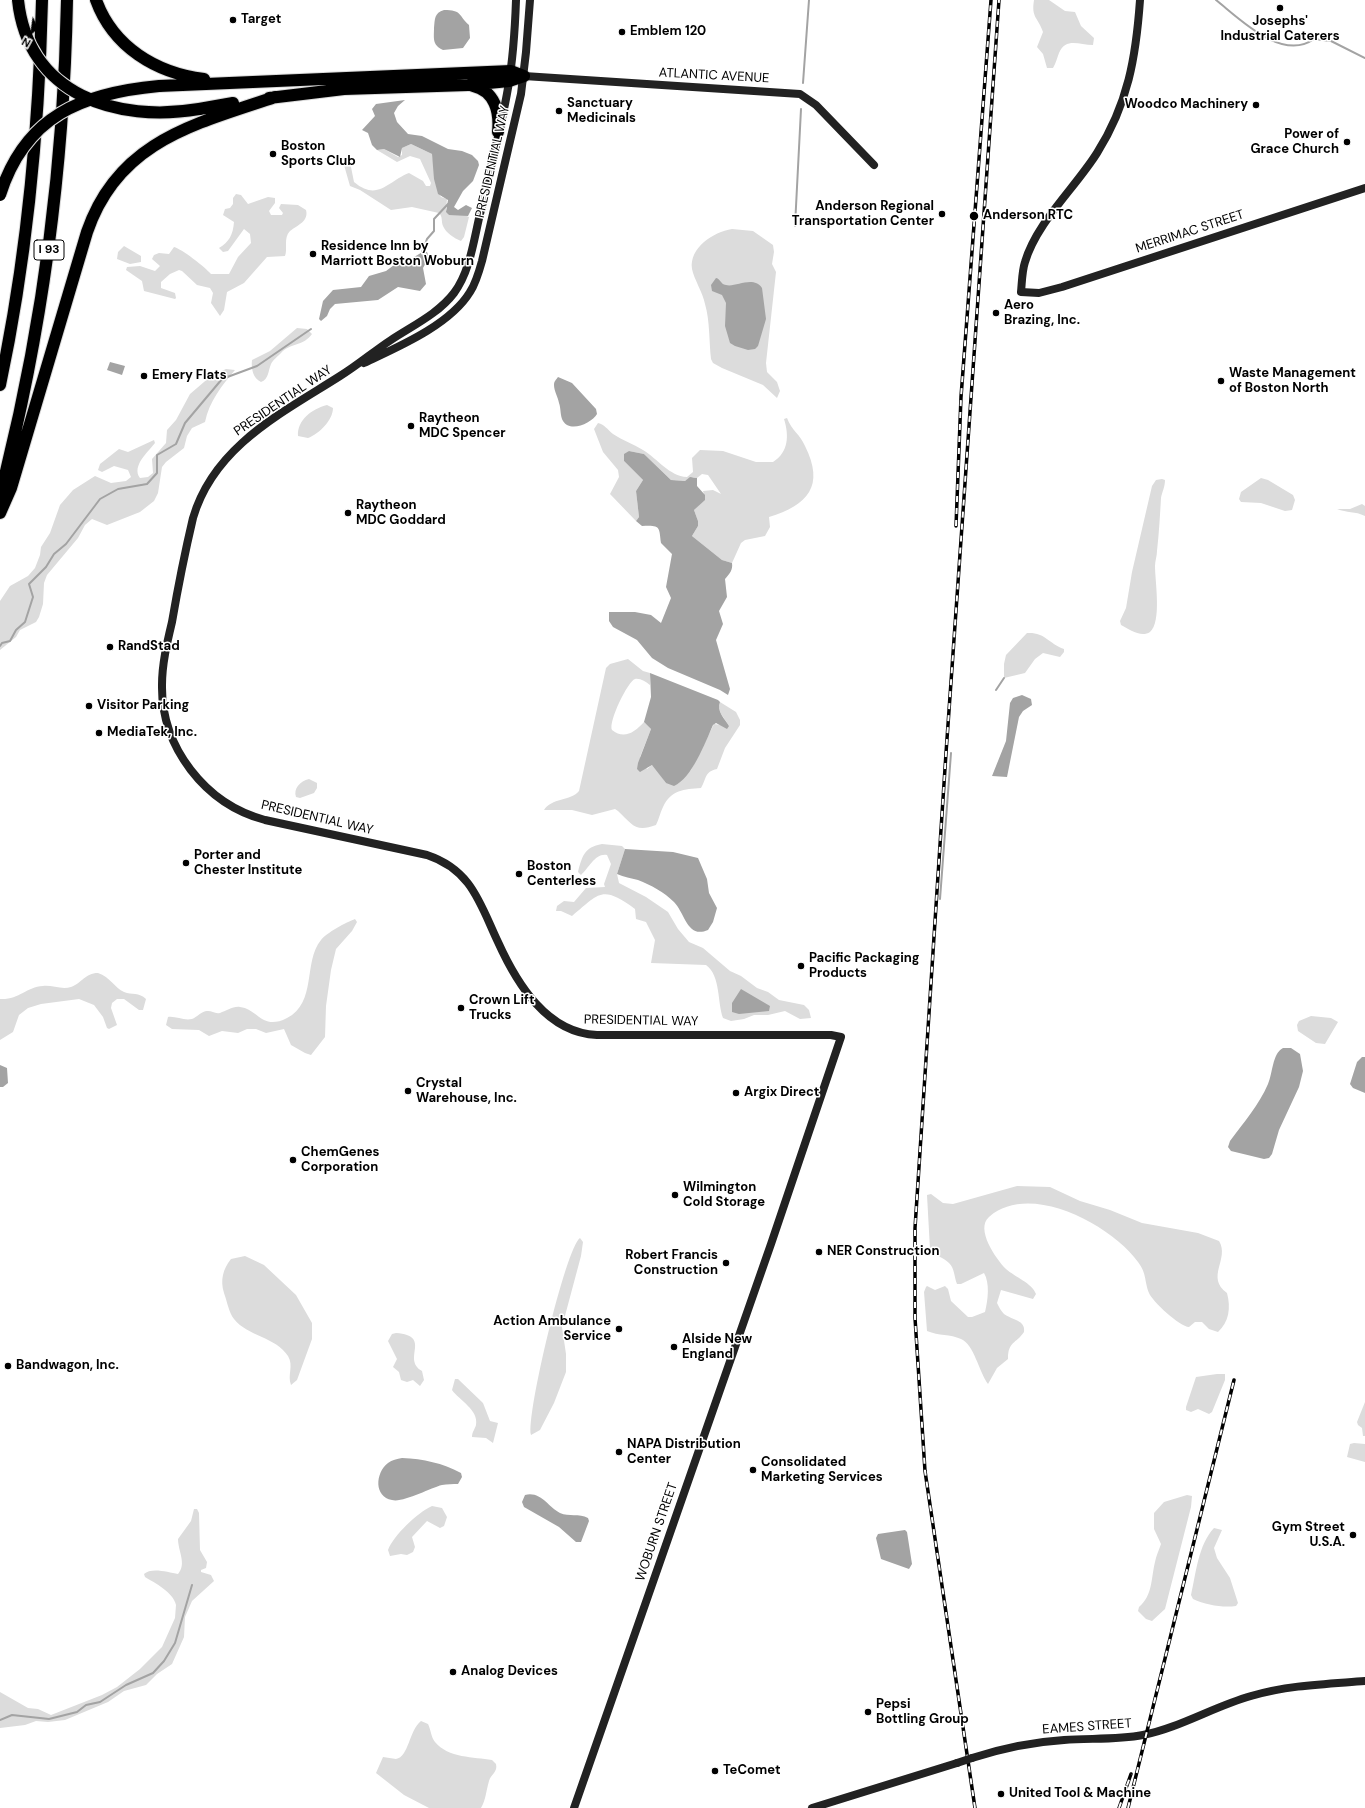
<!DOCTYPE html>
<style>
body{margin:0}
#map{position:relative;width:1365px;height:1808px;overflow:hidden;background:#fff;font-family:"DM Sans",sans-serif}
canvas{display:block}
.north{position:absolute;left:12px;top:12px;width:40px;height:40px;-webkit-text-stroke:3px #fff;paint-order:stroke;rotate:209deg;font-size:11px;font-weight:700;line-height:16px;text-align:center;color:#000}
.north::after{content:'';display:block;margin:auto;width:14px;height:18px;background:#000;clip-path:polygon(50% 0,100% 100%,50% 72%,0 100%)}
</style>
<div id="map">
<canvas width="1365" height="1808"></canvas>
<div class="north">N</div>
</div>
<script>
const g = document.querySelector('canvas').getContext('2d');
g.lineJoin = 'round';
function paint(path, color) { g.fillStyle = color; g.fill(path, 'evenodd'); }
function stroke(path, color, width, dash) { g.strokeStyle = color; g.lineWidth = width; g.lineCap = dash ? 'butt' : 'round'; g.setLineDash(dash || []); g.stroke(path); }
function write(font, color, halo, rows, align = 'center') {
  g.font = font + ' "DM Sans",sans-serif'; g.lineWidth = 3; g.setLineDash([]); g.textBaseline = 'middle'; g.strokeStyle = halo; g.fillStyle = color; for (const [text, x, y, turn = 0] of rows) {
    g.save(); g.translate(x, y); g.rotate((+turn || 0) * Math.PI / 180); g.textAlign = isNaN(turn) ? turn : align; if (halo) g.strokeText(text, 0, 0); g.fillText(text, 0, 0); g.restore();
  }
}
paint(new Path2D(`
 M1034 0H1049L1065 11 1075 12 1081 26 1094 38 1093 45C1079 45 1066 37 1059 53 1057 58 1056 63 1053 68H1047L1043 54 1037 47 1043 32C1038 17 1031 18 1034 0Z
 M411 144 432 154 438 192 441 197 447 199 446 210 449 215H464L469 217 464 237 461 241C454 238 446 233 443 226 441 221 443 217 439 213L412 207 391 210 360 190 350 186 344 165 347 161 351 167 354 182C378 202 388 181 409 173L423 181 426 186H430L431 183 420 159 410 156 397 162 377 150 384 149 398 157 402 155V148Z
 M236 194 241 195 248 204 268 197 275 198V203L269 211 271 215H282L283 213 279 208 281 204 298 205 306 210C309 221 298 225 290 231 283 238 288 249 285 256L267 257 244 283 227 292 224 310 220 316 211 303 213 293 210 288 197 285 182 271 179 270 170 274 161 282V288L175 293 176 298 175 299 144 291 142 281 126 270 127 267 140 266 155 271 160 266 152 259 154 255 159 253 169 254 174 247C182 249 205 267 211 274H229L238 257 251 243 250 234 244 229 228 251 223 252 219 248C229 242 233 235 234 222L223 215 225 209 230 208 233 204V198Z
 M732 229 753 231 773 245 774 252 772 264 776 272 766 363 767 372 777 382 780 391 777 398 763 385 722 368 713 363 711 359C709 341 710 321 705 304 703 293 694 279 692 269 689 248 713 232 732 229Z
 M124 246 141 256V262L130 264 117 259 118 252Z
 M297 328 307 329 312 334C304 346 290 343 281 353 278 356 273 360 271 364 268 371 269 379 261 382 253 378 251 369 252 360L270 351Z
 M226 369 235 370C222 385 209 402 205 422L192 428 187 436 184 448 166 462 162 467 158 493 154 501 140 512 107 525 92 519 85 525 78 538 47 575 44 583 43 604 39 617 36 622 20 630 16 637 0 650V601L10 586 28 576 35 568 40 555 41 547 50 533 60 505 73 490 95 476 111 483 126 481 131 477 128 470 114 466 102 472 98 470 100 464 119 449 128 452 154 440 155 443C149 451 131 466 140 478L148 477 153 473 152 459 166 443 167 430 176 420 190 394 211 376Z
 M327 405 333 408C333 420 319 434 308 438L298 436C297 420 312 409 327 405Z
 M787 418C792 431 800 434 805 446 825 486 808 505 769 517L770 527 765 536 745 540 741 543 732 563 722 560 692 536 698 526V521L694 510 705 498 703 491 713 490 721 494 708 475 702 474 697 478 693 477 685 481 671 480 644 454 629 451 624 461 643 480 636 491 639 517 636 521 610 494 619 477 618 470 603 452 594 429 598 423C605 425 607 429 613 434 622 440 633 444 643 450 658 459 669 476 687 477L693 472 692 458 700 450 723 451 756 462H773C789 452 789 435 784 419Z
 M1261 478 1268 480 1293 495 1295 500 1292 510 1285 511 1261 503 1241 502 1239 499 1241 492Z
 M1162 479 1165 480C1165 487 1162 492 1161 498 1160 515 1159 533 1157 551 1157 556 1155 561 1155 566 1155 581 1162 622 1150 632 1141 638 1129 629 1121 625L1120 621 1126 608 1132 572 1152 486 1156 480Z
 M1362 504 1365 506V516C1355 511 1347 513 1337 509H1350Z
 M1027 633C1045 632 1048 643 1064 649V652L1060 657 1043 653 1035 659 1025 673 1004 678V664L1006 655Z
 M628 659 643 671 650 673V685C646 682 640 678 635 679 628 681 608 722 612 730 624 740 635 732 644 722L651 729 640 757 647 769 652 765 654 766 666 783 691 770 714 724 729 726C725 718 716 711 720 702L736 712 740 720V725L725 748 717 769C704 772 707 778 701 788 684 789 671 790 663 807 660 813 659 819 656 825 635 833 632 824 618 811L615 809 592 815 572 810H544C551 798 571 801 579 791L606 668 610 664Z
 M309 779 317 783V788L314 793 300 798 296 797C293 789 300 781 309 779Z
 M602 844 622 846 625 849 617 874 619 883 646 897 668 912 678 929 689 942 703 948 730 971 741 976 757 988 768 992 779 1000 804 1005 809 1010 811 1018 800 1019 785 1011 768 1015H754L744 1019 731 1021 723 1018C717 1002 721 976 706 965L651 963 655 940 646 922 636 919 635 909C601 884 599 894 572 916L561 911H556L557 906 564 901 574 902 586 888 605 887 604 884 611 864 607 855C595 853 589 868 581 875L578 872C582 857 584 847 602 844Z
 M355 919 357 922 352 931 336 949 331 970 326 1006 325 1037 311 1055 305 1053 291 1045 284 1029 266 1033 256 1029H247L238 1033 222 1031 209 1036 199 1030 172 1029 166 1025 168 1017C176 1016 184 1021 192 1019 197 1017 203 1010 208 1011 212 1011 215 1014 220 1013 226 1011 233 1006 240 1007 258 1009 262 1031 287 1018 317 1003 303 962 321 940 326 933 347 922 355 919Z
 M98 973C110 977 115 988 124 992 132 995 139 992 146 999L143 1010H139L124 999H117L112 1003 111 1008 117 1025 109 1029 107 1028 103 1017 94 1005 79 999 41 1004 28 1008 19 1015 13 1032 0 1040V999C19 1000 26 987 43 986 52 985 62 990 71 987 82 983 85 973 98 973Z
 M1311 1016 1331 1018 1338 1022 1325 1044 1316 1043 1298 1031 1297 1025 1299 1021Z
 M1017 1186 1050 1187 1080 1201 1110 1210 1142 1223 1198 1233 1219 1241C1230 1259 1205 1277 1227 1293 1231 1308 1229 1322 1218 1332L1209 1329 1202 1322H1195L1189 1327C1180 1327 1152 1301 1149 1293 1144 1280 1147 1274 1138 1262 1111 1225 1030 1181 989 1217 975 1229 996 1259 1006 1269 1015 1277 1032 1283 1036 1294L1033 1299 1001 1290 997 1303C999 1307 1001 1311 1004 1314 1012 1320 1026 1320 1024 1332 1016 1344 1008 1341 1008 1359L997 1368 988 1384C979 1372 974 1344 961 1339 950 1334 939 1336 927 1331L924 1292 926 1287 927 1286 935 1290 945 1286 948 1289 951 1301 968 1317H972L985 1312C988 1300 990 1283 984 1273L961 1284H957C954 1277 955 1269 949 1263 943 1257 935 1256 930 1249L927 1195 931 1194 943 1203 953 1204Z
 M580 1238 583 1242 581 1256 562 1327 566 1354V1372L554 1403 540 1430 531 1435C526 1415 566 1247 580 1238Z
 M245 1256 264 1265 296 1295 312 1323V1339L297 1380 291 1385C287 1375 294 1366 288 1356 276 1337 247 1336 234 1319 229 1313 227 1301 224 1293 220 1280 223 1269 231 1259Z
 M396 1333C433 1336 401 1359 422 1371L424 1380 420 1386 413 1380 407 1382 401 1380 399 1372 393 1367 397 1359 388 1341 392 1334Z
 M1217 1374H1225V1380L1212 1412 1209 1414 1198 1409 1191 1412 1186 1410V1407L1196 1377Z
 M455 1379H458L483 1403 490 1421 498 1423 493 1443 486 1438 472 1437C472 1432 475 1429 476 1425 479 1410 459 1400 452 1390Z
 M1365 1402V1436H1363L1362 1428 1358 1425 1357 1422Z
 M1354 1443 1365 1444V1462L1347 1457 1350 1444Z
 M1187 1495 1192 1496 1191 1507 1165 1609 1152 1621 1146 1619 1138 1611 1139 1607C1153 1595 1151 1578 1155 1562 1156 1556 1159 1550 1161 1544L1154 1529V1513L1164 1502Z
 M432 1506 442 1508 447 1517 444 1526 440 1528 427 1521 412 1537 415 1547 413 1552 407 1555 401 1554 390 1556 388 1550C394 1535 417 1513 432 1506Z
 M194 1509H197L199 1513 200 1550 207 1562 206 1568 201 1570V1572L211 1575 214 1581 192 1601 185 1617 184 1637 172 1664 157 1674 146 1685 124 1691 108 1702 65 1720 48 1722 36 1721 25 1725 0 1728V1692L28 1708 38 1709 51 1715 102 1695 117 1687 140 1669 162 1647 175 1618 176 1605C173 1592 155 1583 145 1577L144 1574C151 1567 168 1572 178 1574 187 1564 178 1551 178 1539L191 1521Z
 M1214 1528 1222 1530 1214 1548 1217 1558 1230 1578 1238 1603 1236 1606C1223 1608 1206 1605 1193 1599L1191 1595C1196 1574 1198 1545 1214 1528Z
 M421 1721 428 1724C431 1730 431 1737 435 1742 448 1758 474 1757 492 1760L496 1764C498 1772 491 1774 489 1781 486 1791 486 1799 481 1808H429L404 1795 376 1773 383 1757 396 1759C409 1757 409 1730 421 1721Z`), '#dcdcdc');
paint(new Path2D(`
 M444 10C462 10 458 15 469 25L470 38 463 48 443 50C432 45 434 38 434 28 435 19 434 13 444 10Z
 M405 100 398 106 394 113 397 122 408 134 422 136 448 149 462 151 472 155 478 161 479 165 473 181 463 191 454 207 458 210 466 205 472 208 468 216 449 215 446 212 448 200 438 194 434 179 432 154 411 144 402 148 400 157 384 149 377 150 372 145 368 133 362 130 375 116 372 109 376 104Z
 M424 251 427 252 429 257 423 268 426 284 420 291 398 287 378 300 335 304 330 309 327 316 321 321 319 319 323 301 333 290 361 287 369 276 386 271 398 262H406Z
 M716 278C721 279 720 284 726 285 735 288 753 275 762 288L766 319 758 346 755 349 748 350 735 346 730 343 725 326 726 303 722 295 712 291 711 285Z
 M110 362 125 366 122 375 107 370Z
 M558 377 572 383 596 409 597 414C592 423 570 433 563 421 560 416 561 408 559 403 558 397 554 391 554 385 554 381 556 380 558 377Z
 M629 451 644 454 671 480 685 481 690 477 697 478V486L705 495V500L694 510 698 521V526L692 536 722 560 732 563C733 570 730 573 725 579L727 597 719 611 723 624 716 640 730 689 728 695 720 690 668 668 652 658 637 640 613 627 609 621V612H635L651 615 661 623 671 598 666 587 672 554 661 543C659 527 661 525 642 526L636 521 639 517 636 491 643 480 624 461V454Z
 M650 673 718 700 720 702C716 711 725 719 729 726L727 729 716 723 713 725C705 743 692 778 674 786L666 783 652 765 640 772 637 769 638 763 651 729 644 722 651 697Z
 M1022 695 1031 699 1032 705 1023 711 1019 717 1007 777 992 776 1006 741 1010 703 1013 698Z
 M625 849 673 852 698 858 707 879 709 893 717 908 713 922 708 930C687 939 685 913 674 902 664 892 651 885 638 880 631 878 624 877 617 874Z
 M741 989 770 1006 769 1011 739 1014 732 1012V1003Z
 M1283 1048H1291L1300 1054 1303 1071 1299 1087 1279 1130 1272 1154 1269 1158 1264 1159 1231 1151 1228 1147 1230 1141C1244 1122 1259 1105 1268 1084 1273 1073 1272 1054 1283 1048Z
 M1362 1057H1365V1093L1353 1088 1350 1084 1357 1062Z
 M0 1065 7 1068 8 1083 3 1087H0Z
 M402 1458C424 1459 442 1463 461 1473L462 1477 458 1484C453 1484 447 1484 442 1485 430 1488 403 1503 392 1500 374 1497 375 1473 388 1463 392 1460 397 1459 402 1458Z
 M525 1495C541 1491 548 1507 560 1513 569 1517 579 1513 588 1518L589 1521 581 1542H576L559 1527 524 1507 522 1502Z
 M905 1530 907 1532 912 1564 909 1569 881 1559 876 1538 878 1534Z`), '#a3a3a3');
stroke(new Path2D(`
 M1216 0C1240 19 1282 62 1314 39L1331 41 1365 58
 M803 83 809 0
 M795 226 801 109
 M422 252 427 239 434 231V219L448 204
 M0 646 2 643 10 641 16 630 25 622 33 597 29 584 46 567 54 554 66 544 100 499 118 489 147 484 157 473V455L176 444 185 423 222 379 257 366 311 329
 M996 690 1004 678
 M940 899 951 753
 M0 1720 12 1715 49 1719 77 1712 86 1705 100 1702 126 1685 153 1673 164 1661 175 1643 192 1585`), '#a3a3a3', 2);
const highway = new Path2D(`
 M96 0C113 47 156 73 204 79
 M159 86 511 71 524 76
 M473 86C495 91 500 112 498 132
 M269 98 344 89 468 85 509 81 524 76
 M199 109 233 103
 M0 385C27 258 39 129 42 0
 M0 495C42 333 64 167 67 0
 M0 513 11 488 87 232C118 141 195 124 275 97`);
stroke(highway, '#dbdbdb', 14);
stroke(new Path2D(`
 M516 0C515 29 513 59 508 88 501 129 490 169 481 210 474 237 471 270 454 293 438 314 412 326 391 340 374 351 358 365 340 376 282 413 214 446 193 518 185 552 178 587 172 622 167 643 162 664 162 685 161 747 205 804 265 820L427 855C472 870 480 904 498 942 517 984 547 1033 597 1035H831L841 1037 771 1244 574 1808
 M1140 0C1136 57 1128 104 1097 153 1075 188 1037 222 1025 262 1022 271 1022 282 1021 292L1039 293 1062 287 1365 188
 M524 76 800 94 816 105 874 165
 M364 363C398 347 450 325 470 292 476 283 479 272 482 261L521 94 526 52 530 0
 M972 1758C1003 1748 1032 1742 1064 1740 1090 1738 1117 1740 1143 1735 1179 1728 1215 1706 1251 1696 1288 1685 1327 1684 1365 1681
 M812 1808 957 1763`), '#222', 8);
stroke(highway, '#000', 12);
const rail = new Path2D(`
 M956 526 961 397 991 0
 M975 1808 925 1471 915 1318V1228L946 753 999 0
 M1119 1808 1131 1774
 M1128 1808 1234 1380`);
stroke(rail, '#000', 3.5);
stroke(rail, '#fff', 2, [6]);
const highwayBridge = new Path2D(`
 M18 0C28 95 117 123 199 109
 M0 195C25 116 82 93 159 86`);
stroke(highwayBridge, '#dbdbdb', 14, []);
stroke(new Path2D(`
 M957 1763 972 1758`), '#222', 8);
stroke(highwayBridge, '#000', 12);
for (const [x, y, r, color] of [
 [1280,8,4,"#000"],
 [233,20,4,"#000"],
 [622,32,4,"#000"],
 [1256,105,4,"#000"],
 [559,111,4,"#000"],
 [1347,142,4,"#000"],
 [273,154,4,"#000"],
 [942,214,4,"#000"],
 [974,216,5,"#000"],
 [313,254,4,"#000"],
 [996,313,4,"#000"],
 [144,376,4,"#000"],
 [1221,381,4,"#000"],
 [411,426,4,"#000"],
 [348,513,4,"#000"],
 [110,647,4,"#000"],
 [89,706,4,"#000"],
 [99,733,4,"#000"],
 [186,863,4,"#000"],
 [519,874,4,"#000"],
 [801,966,4,"#000"],
 [461,1008,4,"#000"],
 [408,1091,4,"#000"],
 [736,1093,4,"#000"],
 [293,1160,4,"#000"],
 [675,1195,4,"#000"],
 [819,1252,4,"#000"],
 [726,1263,4,"#000"],
 [619,1329,4,"#000"],
 [674,1347,4,"#000"],
 [8,1366,4,"#000"],
 [619,1452,4,"#000"],
 [753,1470,4,"#000"],
 [1353,1535,4,"#000"],
 [453,1672,4,"#000"],
 [868,1712,4,"#000"],
 [715,1771,4,"#000"],
 [1001,1794,4,"#000"]
]) { const dot = new Path2D(); dot.arc(x, y, r, 0, 2 * Math.PI); g.fillStyle = color; g.fill(dot); stroke(dot, '#fff', 1.5); }
for (const [x, y, w] of [
 [49,250,30]
]) { const box = new Path2D(); box.roundRect(x - w / 2, y - 10, w, 20, 3); g.fillStyle = '#fff'; g.fill(box); stroke(box, '#000', 1); }
write('bold 12px', '#000', null, [
 ["I 93",49,250]
]);
write('bold 13px', '#000', '#fff', [
 ["Target",241,20],
 ["Josephs'",1280,22,"center"],
 ["Industrial Caterers",1280,37,"center"],
 ["Emblem 120",630,32],
 ["Sanctuary",567,104],
 ["Medicinals",567,119],
 ["Woodco Machinery",1248,105,"right"],
 ["Power of",1339,135,"right"],
 ["Grace Church",1339,150,"right"],
 ["Boston",281,147],
 ["Sports Club",281,162],
 ["Anderson Regional",934,207,"right"],
 ["Transportation Center",934,222,"right"],
 ["Anderson RTC",983,216],
 ["Residence Inn by",321,247],
 ["Marriott Boston Woburn",321,262],
 ["Aero",1004,306],
 ["Brazing, Inc.",1004,321],
 ["Waste Management",1229,374],
 ["of Boston North",1229,389],
 ["Emery Flats",152,376],
 ["Raytheon",419,419],
 ["MDC Spencer",419,434],
 ["Raytheon",356,506],
 ["MDC Goddard",356,521],
 ["RandStad",118,647],
 ["Visitor Parking",97,706],
 ["MediaTek, Inc.",107,733],
 ["Porter and",194,856],
 ["Chester Institute",194,871],
 ["Boston",527,867],
 ["Centerless",527,882],
 ["Pacific Packaging",809,959],
 ["Products",809,974],
 ["Crown Lift",469,1001],
 ["Trucks",469,1016],
 ["Crystal",416,1084],
 ["Warehouse, Inc.",416,1099],
 ["Argix Direct",744,1093],
 ["ChemGenes",301,1153],
 ["Corporation",301,1168],
 ["Wilmington",683,1188],
 ["Cold Storage",683,1203],
 ["NER Construction",827,1252],
 ["Robert Francis",718,1256,"right"],
 ["Construction",718,1271,"right"],
 ["Action Ambulance",611,1322,"right"],
 ["Service",611,1337,"right"],
 ["Alside New",682,1340],
 ["England",682,1355],
 ["Bandwagon, Inc.",16,1366],
 ["NAPA Distribution",627,1445],
 ["Center",627,1460],
 ["Consolidated",761,1463],
 ["Marketing Services",761,1478],
 ["Gym Street",1345,1528,"right"],
 ["U.S.A.",1345,1543,"right"],
 ["Analog Devices",461,1672],
 ["Pepsi",876,1705],
 ["Bottling Group",876,1720],
 ["TeComet",723,1771],
 ["United Tool & Machine",1009,1794]
], 'left');
write('13px', '#000', '#fff', [
 ["ATLANTIC AVENUE",714,76,3],
 ["PRESIDENTIAL WAY",493,162,-77],
 ["MERRIMAC STREET",1190,232,-18],
 ["PRESIDENTIAL WAY",283,401,-34],
 ["PRESIDENTIAL WAY",317,818,13],
 ["PRESIDENTIAL WAY",641,1021,1],
 ["WOBURN STREET",657,1532,-71],
 ["EAMES STREET",1087,1727,-4]
]);
</script>
